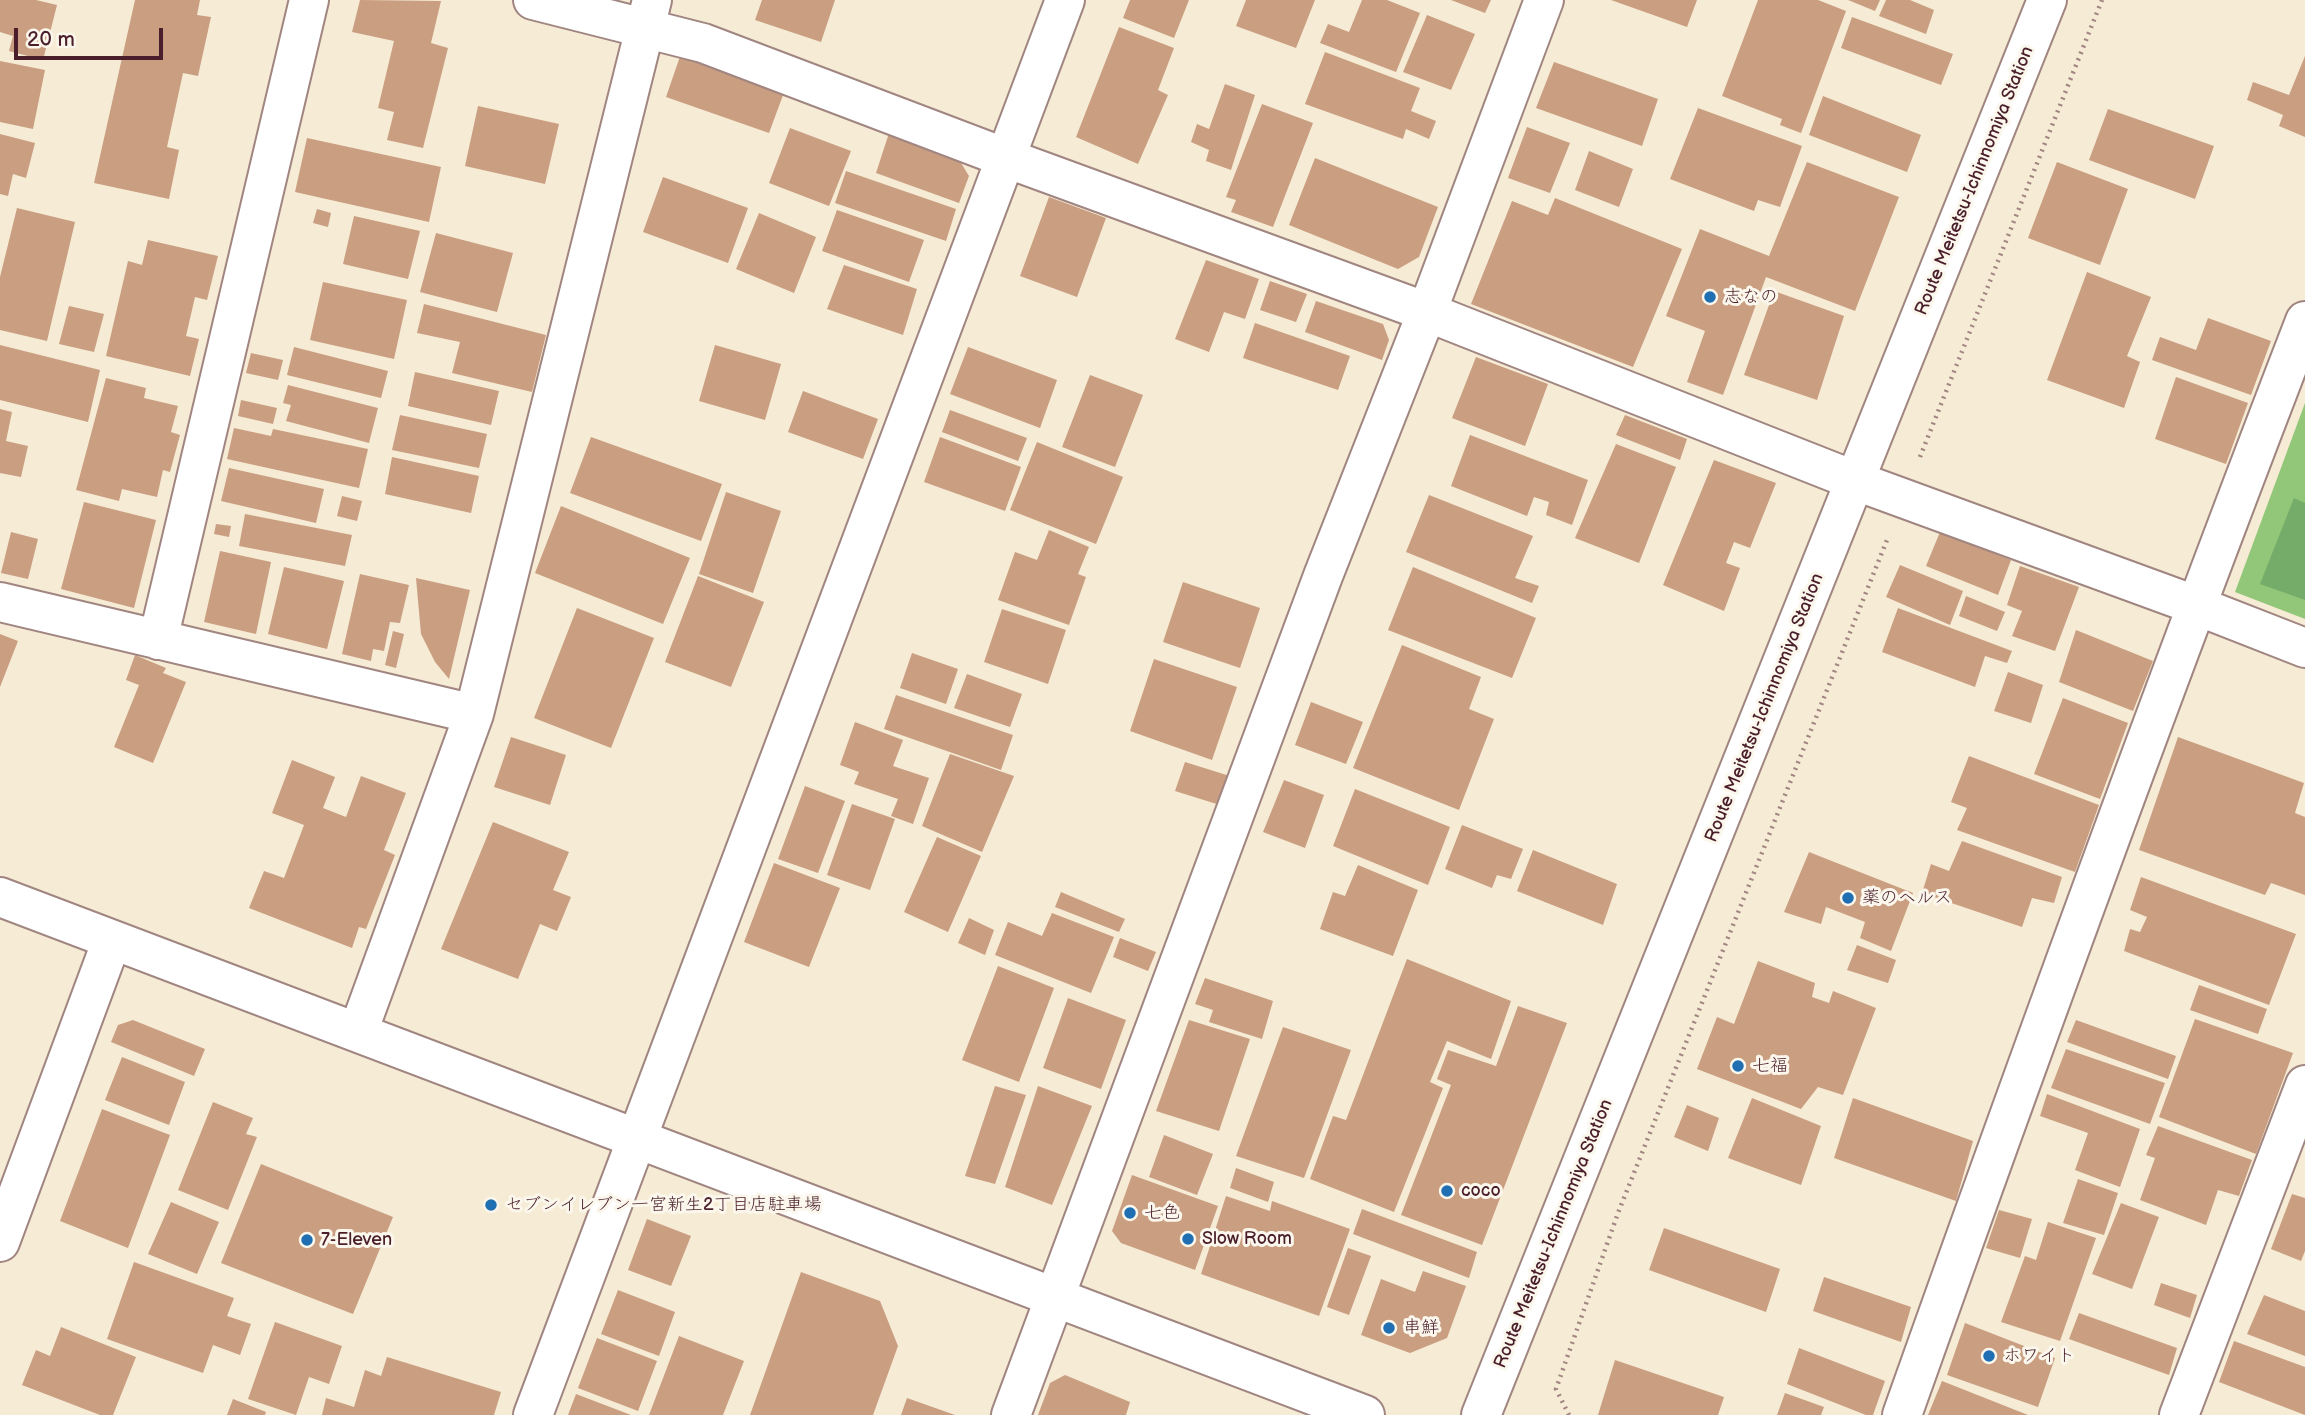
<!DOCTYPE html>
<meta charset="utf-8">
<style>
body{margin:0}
#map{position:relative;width:2305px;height:1415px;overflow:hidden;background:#f6ebd5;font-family:"Balsamiq Sans",sans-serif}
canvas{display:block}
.scale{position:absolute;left:14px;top:28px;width:149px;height:32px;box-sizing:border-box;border:4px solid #4a1f2b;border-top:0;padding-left:9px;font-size:21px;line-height:24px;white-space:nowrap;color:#4a1f2b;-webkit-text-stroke:5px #fbf7ec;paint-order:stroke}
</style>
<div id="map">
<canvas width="2305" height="1415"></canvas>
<div class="scale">20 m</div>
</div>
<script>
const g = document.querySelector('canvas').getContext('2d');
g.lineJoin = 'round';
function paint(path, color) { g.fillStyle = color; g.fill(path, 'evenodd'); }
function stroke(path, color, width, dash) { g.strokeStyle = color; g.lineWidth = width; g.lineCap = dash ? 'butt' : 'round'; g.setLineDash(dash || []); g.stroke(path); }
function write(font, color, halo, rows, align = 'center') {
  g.font = font + ' "Balsamiq Sans","Klee One",sans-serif'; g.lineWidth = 6; g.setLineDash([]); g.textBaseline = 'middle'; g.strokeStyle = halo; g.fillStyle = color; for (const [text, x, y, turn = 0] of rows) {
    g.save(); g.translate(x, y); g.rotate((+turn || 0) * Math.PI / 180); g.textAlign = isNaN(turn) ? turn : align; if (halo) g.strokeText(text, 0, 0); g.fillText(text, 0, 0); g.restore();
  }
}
paint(new Path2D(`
 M2305 403V619L2235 592Z`), '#92c779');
paint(new Path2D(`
 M2294 498 2305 503V600L2260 584Z`), '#75ac69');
paint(new Path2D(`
 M0 0H36L57 5 43 60 9 51 13 36 0 32Z
 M135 0H200L197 15 211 17 198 76 183 73 167 147 179 150 169 199 94 183Z
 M360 0 441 1 431 43 448 48 423 148 387 140 394 112 378 108 394 41 352 32Z
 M762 0H835L821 42 755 20Z
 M1130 0H1189L1174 38 1123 18Z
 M1246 0H1315L1296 48 1236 26Z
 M1362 0H1387L1420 13 1396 72 1320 43 1328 24 1349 32Z
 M1451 0H1491L1485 13Z
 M1611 0H1697L1687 27Z
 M1758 0H1818L1846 11 1801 133 1780 125 1782 119 1722 96Z
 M1848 0H1880L1875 11Z
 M1886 0H1910L1934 10 1926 34 1879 16Z
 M1427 15 1475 34 1451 90 1403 72Z
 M1852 17 1953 54 1941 85 1841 48Z
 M1119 27 1174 48 1158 90 1168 95 1138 164 1076 137Z
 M685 42 789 79 769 133 666 97Z
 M1325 52 1420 88 1411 111 1436 121 1429 139 1406 129 1403 139 1305 104Z
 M2305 56V137L2279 126 2283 115 2247 100 2253 82 2289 95Z
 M0 61 45 70 33 129 0 122Z
 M1554 62 1658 99 1642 146 1536 108Z
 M1225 84 1255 95 1231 170 1206 161 1209 150 1191 142 1197 124 1209 129Z
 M1823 96 1921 135 1907 172 1809 135Z
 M1262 104 1313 123 1273 227 1231 212 1236 200 1226 197Z
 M478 106 559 124 545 184 465 166Z
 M1698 108 1802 146 1780 207 1758 200 1754 211 1670 179Z
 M2108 109 2214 146 2195 199 2089 160Z
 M1527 127 1570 143 1550 193 1508 178Z
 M790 128 851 151 829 206 769 183Z
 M889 133 958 158 969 176 959 203 876 173Z
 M0 134 35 143 26 178 13 174 8 196 0 194Z
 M307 138 441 167 429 222 295 192Z
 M1589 151 1633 169 1619 207 1575 190Z
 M1315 158 1438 207 1419 257 1398 269 1289 225Z
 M1807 162 1899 197 1855 311 1766 277 1723 395 1687 382 1705 331 1666 316 1700 229 1769 256Z
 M2057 162 2128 189 2100 265 2028 238Z
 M846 171 956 209 946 241 835 203Z
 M663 177 748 208 728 263 643 232Z
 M1049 197 1106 218 1077 297 1020 276Z
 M1555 198 1682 249 1633 367 1471 304 1512 201 1548 215Z
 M17 208 75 222 47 341 0 330V277Z
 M317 209 331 213 328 227 313 223Z
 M837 210 924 240 909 282 822 251Z
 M759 213 816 237 794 293 736 269Z
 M354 216 420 231 408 279 343 264Z
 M436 233 513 253 497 312 420 292Z
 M148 240 218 256 207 300 195 297 186 336 199 339 190 376 106 356 128 261 142 265Z
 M1206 260 1259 279 1245 319 1224 312 1209 352 1175 339Z
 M844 265 917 289 903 335 827 309Z
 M2087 272 2151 297 2127 356 2140 362 2124 408 2047 380Z
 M1270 281 1307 294 1296 322 1260 310Z
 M323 282 407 300 394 359 310 340Z
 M1774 291 1844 316 1817 400 1744 375Z
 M1316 301 1383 324 1389 340 1382 360 1305 332Z
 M424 304 546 335 532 392 452 373 460 342 417 333Z
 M69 306 104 314 94 352 59 344Z
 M2208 318 2271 341 2251 395 2152 360 2160 337 2196 350Z
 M1255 323 1350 356 1338 390 1243 358Z
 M0 345 100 370 88 422 0 400Z
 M715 345 781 364 765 420 699 401Z
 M294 347 388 371 381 398 287 375Z
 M968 347 1057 380 1040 428 950 394Z
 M251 353 283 360 278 380 246 373Z
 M1476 357 1548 384 1525 446 1452 418Z
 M415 372 499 391 491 425 408 406Z
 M1090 375 1143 395 1115 467 1062 447Z
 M2176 377 2248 403 2226 464 2155 439Z
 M106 378 146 388 144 398 178 406 171 432 180 435 170 472 163 470 157 497 122 489 119 501 76 490Z
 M288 385 378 408 369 443 286 421 291 405 283 403Z
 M803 391 878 419 863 459 788 432Z
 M241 400 277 408 273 424 238 416Z
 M0 409 12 412 6 441 28 446 21 477 0 473Z
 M950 410 1027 438 1018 461 942 432Z
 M400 415 487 434 479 468 392 450Z
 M1625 415 1687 439 1680 460 1616 435Z
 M234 428 271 436 273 429 368 449 359 488 227 459Z
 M1470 435 1588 480 1572 525 1546 515 1549 502 1534 497 1527 516 1451 486Z
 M591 437 722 484 701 541 570 493Z
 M940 437 1021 467 1005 511 924 482Z
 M1037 442 1123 477 1096 544 1010 510Z
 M1616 444 1676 467 1639 563 1575 538Z
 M392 457 479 476 471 513 385 494Z
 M1714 460 1776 483 1750 548 1734 542 1726 563 1740 568 1724 611 1663 585Z
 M229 468 324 489 316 523 221 501Z
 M726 492 781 511 753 593 699 574Z
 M1429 495 1533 536 1515 578 1539 586 1532 603 1406 552Z
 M342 496 362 501 357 521 337 516Z
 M84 502 156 520 134 608 61 589Z
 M561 506 690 558 663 624 535 573Z
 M245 514 352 535 345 566 239 546Z
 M216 524 231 526 229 537 214 534Z
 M1049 530 1089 547 1078 574 1086 577 1069 625 998 600 1015 552 1037 560Z
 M11 532 38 539 28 579 1 573Z
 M1940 532 2011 560 1998 595 1926 566Z
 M220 551 271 562 256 634 204 622Z
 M1900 565 1963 591 1950 625 1886 597Z
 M2020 566 2079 587 2055 651 2012 636 2022 611 2007 605Z
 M284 567 344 581 327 649 268 634Z
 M1413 567 1536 618 1512 678 1388 630Z
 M360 574 409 585 400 623 390 622 384 651 373 649 371 661 342 654Z
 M698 576 764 602 731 687 665 662Z
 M416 578 470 590 449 679 435 662 421 634Z
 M1183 582 1260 608 1240 668 1163 642Z
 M1966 596 2005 612 1997 631 1959 616Z
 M577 608 654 638 611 748 534 718Z
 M1898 608 2012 651 2007 663 1985 656 1975 687 1882 652Z
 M1002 609 1066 630 1048 684 984 662Z
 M2076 630 2153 661 2133 711 2059 682Z
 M393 631 404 634 396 668 385 665Z
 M0 634 18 641 0 687Z
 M1402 645 1481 677 1469 709 1494 719 1459 810 1353 768Z
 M912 653 958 669 946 704 900 688Z
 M135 655 166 668 163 673 186 682 153 763 114 747 139 685 126 680Z
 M1154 659 1237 687 1212 760 1130 731Z
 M2008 672 2043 685 2031 723 1994 711Z
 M967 674 1022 694 1010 727 954 708Z
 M896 695 1013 735 1001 770 884 729Z
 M2063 698 2128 723 2100 799 2034 774Z
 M1311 702 1363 722 1346 764 1295 745Z
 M855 722 903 740 893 766 929 778 913 824 891 816 898 799 854 784 859 772 840 765Z
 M511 737 566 755 550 805 494 787Z
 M2178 737 2304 783 2295 813 2305 817V895L2271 883 2265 895 2139 850Z
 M950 754 1014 776 982 852 922 826Z
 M1969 756 2099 805 2075 872 1957 830 1967 808 1951 802Z
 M292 760 335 777 323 808 346 817 361 776 406 793 384 850 395 855 366 929 359 927 352 948 249 908 264 871 284 878 304 825 272 813Z
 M1185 762 1233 777 1223 806 1175 791Z
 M1284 780 1324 795 1305 848 1263 832Z
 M805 786 845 801 818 873 778 859Z
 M1355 789 1450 827 1428 885 1333 846Z
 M852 804 895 819 870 890 827 875Z
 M493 822 569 852 553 890 571 897 557 931 540 924 518 979 441 949Z
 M1462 825 1523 849 1511 879 1497 875 1492 888 1445 869Z
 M937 837 981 856 948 932 904 912Z
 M1962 841 2062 877 2054 903 2032 898 2022 927 1922 893 1931 864 1949 871Z
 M1533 850 1617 884 1603 925 1517 891Z
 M1809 852 1913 893 1891 951 1860 938 1865 922 1826 907 1821 924 1784 912Z
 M774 863 840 888 809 967 744 942Z
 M1358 865 1418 890 1393 956 1320 929 1333 892 1345 896Z
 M2141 877 2296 934 2269 1005 2124 951 2130 929 2140 932 2147 917 2130 910Z
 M1061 892 1125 919 1119 932 1055 907Z
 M1052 913 1114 937 1091 993 995 955 1008 922 1042 936Z
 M969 918 994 930 985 955 958 943Z
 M1120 938 1156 952 1148 971 1113 957Z
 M1857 945 1896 960 1888 983 1847 970Z
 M1407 959 1511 1001 1491 1059 1447 1041 1430 1082 1443 1088 1394 1212 1310 1179 1333 1116 1346 1120Z
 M1758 961 1815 983 1812 997 1829 1003 1833 991 1876 1008 1843 1095 1818 1087 1801 1109 1697 1069 1717 1017 1734 1024Z
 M998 966 1054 988 1019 1082 962 1060Z
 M1205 978 1273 1001 1262 1039 1209 1022 1213 1010 1195 1004Z
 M2199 985 2267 1009 2258 1034 2190 1010Z
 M1068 998 1126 1020 1101 1089 1043 1068Z
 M1518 1006 1567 1023 1482 1245 1401 1215 1451 1085 1437 1079 1448 1050 1496 1066Z
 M2195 1019 2293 1053 2256 1154 2159 1117Z
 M133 1020 205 1049 194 1076 111 1042 118 1025Z
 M1189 1020 1250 1039 1219 1131 1156 1111Z
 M2076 1020 2176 1056 2168 1079 2067 1042Z
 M1283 1027 1351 1050 1304 1178 1236 1156Z
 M2066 1049 2165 1083 2150 1124 2051 1088Z
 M122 1057 185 1082 169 1125 105 1100Z
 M995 1086 1026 1095 995 1184 965 1176Z
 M1038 1086 1092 1106 1052 1205 1005 1187Z
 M2047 1094 2140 1129 2120 1187 2075 1170 2088 1133 2040 1116Z
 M1752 1098 1821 1126 1801 1185 1728 1158Z
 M1853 1098 1973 1141 1956 1201 1834 1158Z
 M213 1102 253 1118 246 1134 257 1137 228 1210 178 1190Z
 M1687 1105 1719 1118 1708 1151 1674 1137Z
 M102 1109 170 1135 128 1248 60 1221Z
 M2158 1126 2252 1160 2239 1196 2218 1190 2206 1225 2140 1200 2155 1158 2146 1155Z
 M1164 1135 1213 1154 1197 1195 1149 1177Z
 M261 1164 393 1217 353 1314 221 1263Z
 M1236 1168 1274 1182 1268 1202 1230 1188Z
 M1132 1175 1218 1206 1195 1270 1121 1243 1112 1231Z
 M2078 1179 2118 1193 2104 1235 2063 1223Z
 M2292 1194 2305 1198V1251L2301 1261 2271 1249Z
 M1226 1196 1270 1211 1272 1201 1350 1229 1319 1316 1201 1274Z
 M171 1202 219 1222 197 1274 148 1254Z
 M2121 1203 2159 1217 2132 1289 2092 1274Z
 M1362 1209 1477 1252 1469 1278 1353 1234Z
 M1999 1210 2032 1219 2020 1258 1986 1248Z
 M647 1219 691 1236 671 1286 628 1270Z
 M2048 1222 2096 1238 2060 1341 2001 1322 2025 1256 2036 1260Z
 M1664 1228 1780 1269 1766 1312 1649 1270Z
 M1348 1248 1371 1256 1349 1315 1327 1307Z
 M134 1262 234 1298 227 1316 251 1324 240 1355 213 1345 203 1373 107 1339Z
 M1423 1271 1466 1286 1447 1338 1410 1353 1361 1335 1381 1279 1415 1292Z
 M801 1272 880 1301 898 1346 873 1415H750Z
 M1824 1277 1911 1307 1901 1342 1813 1311Z
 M2161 1283 2197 1295 2190 1318 2154 1305Z
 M618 1290 675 1312 659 1356 601 1334Z
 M2264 1295 2305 1311V1356L2247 1334Z
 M2079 1313 2177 1348 2169 1375 2069 1339Z
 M275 1322 342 1346 329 1384 309 1377 296 1415 248 1399Z
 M1965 1323 2055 1358 2038 1407 1947 1375Z
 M61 1327 136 1357 113 1415H100L22 1385 36 1350 50 1356Z
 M679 1336 744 1361 723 1415H649Z
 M597 1338 657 1361 638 1411 578 1388Z
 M2234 1341 2305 1367V1415L2219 1382Z
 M1799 1348 1885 1381 1873 1415H1866L1787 1384Z
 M387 1357 501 1392 494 1415H322L326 1398 354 1407 365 1370 381 1376Z
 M1615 1360 1724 1397 1718 1415H1598Z
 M1065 1375 1130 1402 1126 1415H1038L1050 1383Z
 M1942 1381 2028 1415H1928Z
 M1785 1393 1824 1407 1821 1415H1777Z
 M576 1394 631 1415H568Z
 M907 1398 955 1415H901Z
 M233 1399 266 1412 265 1415H227Z`), '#ca9e80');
const street = new Path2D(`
 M533 0 703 43 1006 158 1427 312 1856 481 2195 605 2305 648
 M0 602 474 714
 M158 640 309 0
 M358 1032 474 714 652 0
 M0 1242 112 940
 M533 1415 1065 0
 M1011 1415 1323 576 1427 312 1544 0
 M1902 1415C2032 1049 2165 683 2305 321
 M2179 1415 2305 1085`);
const secondary = new Path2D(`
 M0 897 1365 1415
 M1481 1415 2047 0`);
stroke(street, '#a08580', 42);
stroke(secondary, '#a08580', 42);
stroke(new Path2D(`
 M1920 457 2102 0
 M1569 1415 1556 1389 1618 1213 1887 540`), '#a08580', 4.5, [2, 5]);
stroke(street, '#fff', 38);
stroke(secondary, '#fff', 38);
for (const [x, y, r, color] of [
 [1710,297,7,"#1f6fb2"],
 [1848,898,7,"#1f6fb2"],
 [1738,1066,7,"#1f6fb2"],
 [1447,1191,7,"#1f6fb2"],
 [491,1205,7,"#1f6fb2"],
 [1130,1213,7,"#1f6fb2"],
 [1188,1239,7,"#1f6fb2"],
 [307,1240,7,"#1f6fb2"],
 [1389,1328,7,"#1f6fb2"],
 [1989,1356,7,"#1f6fb2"]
]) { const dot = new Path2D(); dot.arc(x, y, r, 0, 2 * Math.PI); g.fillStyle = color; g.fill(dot); stroke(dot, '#fbf7ec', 2.5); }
write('18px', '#4a1f2b', '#fbf7ec', [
 ["Route Meitetsu-Ichinnomiya Station",1975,181,-68],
 ["Route Meitetsu-Ichinnomiya Station",1765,708,-68],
 ["Route Meitetsu-Ichinnomiya Station",1554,1234,-68]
]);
write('18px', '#4a1f2b', '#fbf7ec', [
 ["志なの",1724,297],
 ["薬のヘルス",1862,898],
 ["七福",1752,1066],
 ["coco",1461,1191],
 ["セブンイレブン一宮新生2丁目店駐車場",505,1205],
 ["七色",1144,1213],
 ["Slow Room",1202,1239],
 ["7-Eleven",321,1240],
 ["串鮮",1403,1328],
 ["ホワイト",2003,1356]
], 'left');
</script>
